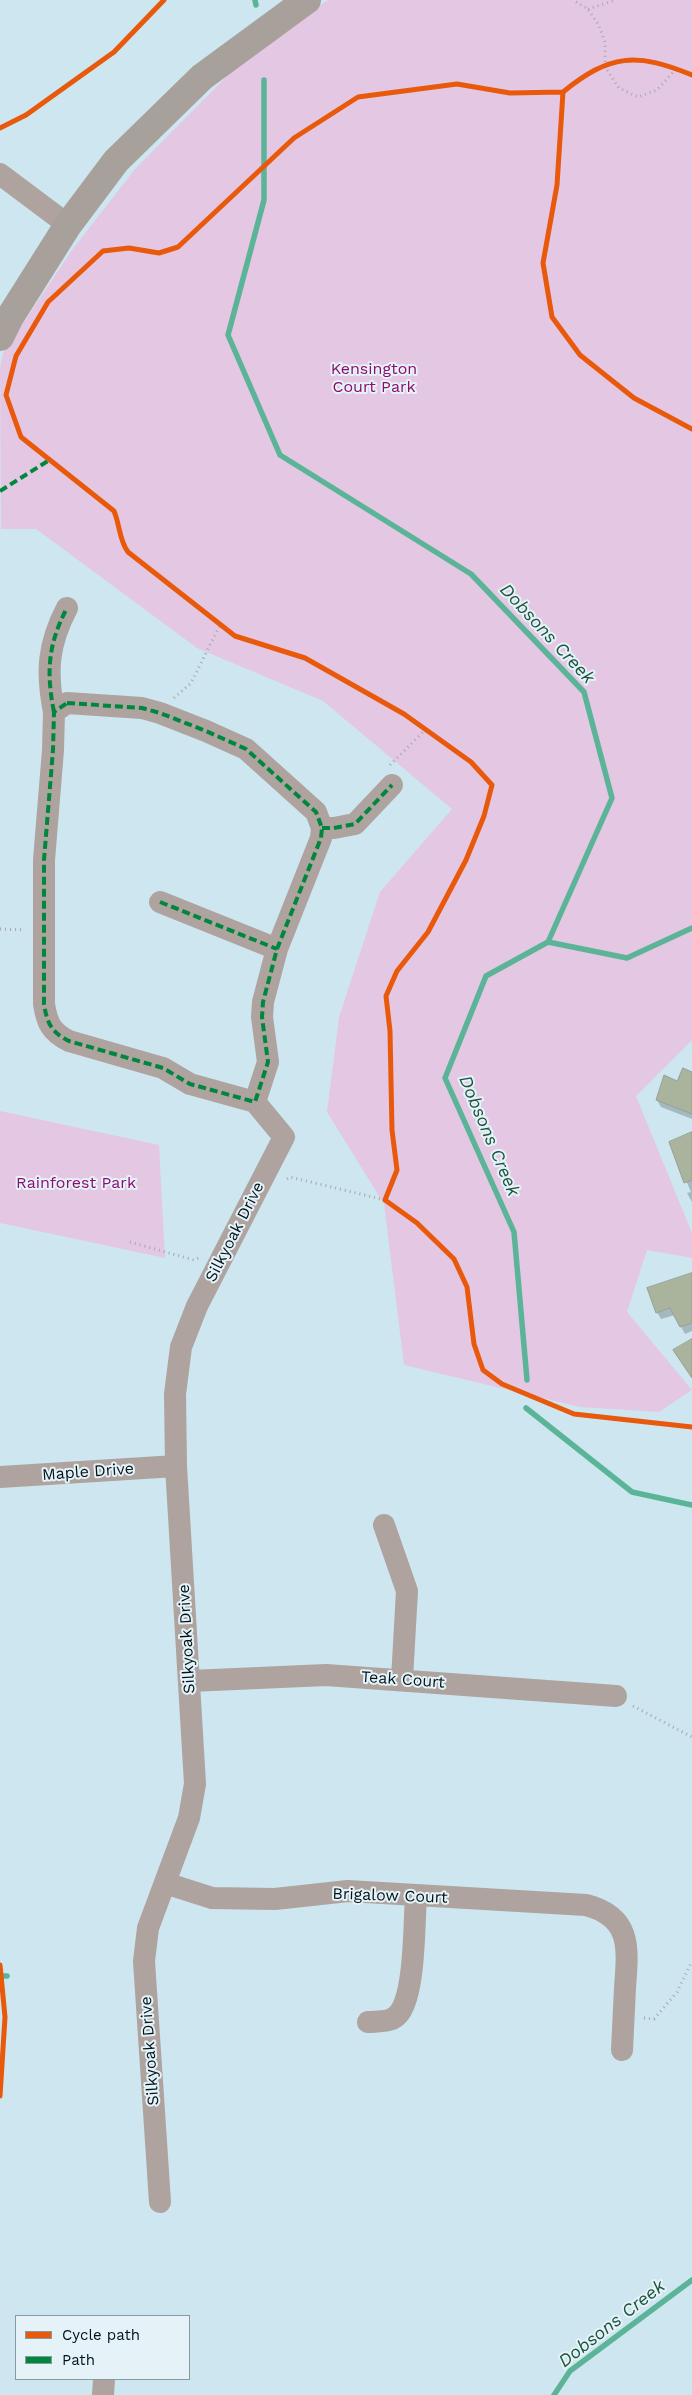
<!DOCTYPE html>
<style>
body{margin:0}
#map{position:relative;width:692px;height:2395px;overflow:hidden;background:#cde6ef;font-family:"Work Sans",sans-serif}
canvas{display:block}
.legend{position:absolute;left:15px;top:2315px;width:175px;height:65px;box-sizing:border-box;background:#e5f3f9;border:1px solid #8999a0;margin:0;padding:6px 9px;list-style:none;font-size:15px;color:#00131b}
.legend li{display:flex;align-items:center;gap:10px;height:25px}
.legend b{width:25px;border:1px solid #8999a0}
</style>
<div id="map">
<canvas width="692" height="2395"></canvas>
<ul class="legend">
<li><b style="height:6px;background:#e8590c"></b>Cycle path</li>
<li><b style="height:6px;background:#00873e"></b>Path</li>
</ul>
</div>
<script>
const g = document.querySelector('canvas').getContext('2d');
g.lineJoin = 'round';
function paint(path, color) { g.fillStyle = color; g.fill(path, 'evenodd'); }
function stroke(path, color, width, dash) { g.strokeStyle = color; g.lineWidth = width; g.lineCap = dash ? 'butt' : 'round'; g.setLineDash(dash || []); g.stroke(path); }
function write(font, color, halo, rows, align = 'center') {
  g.font = font + ' "Work Sans",sans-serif'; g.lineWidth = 4; g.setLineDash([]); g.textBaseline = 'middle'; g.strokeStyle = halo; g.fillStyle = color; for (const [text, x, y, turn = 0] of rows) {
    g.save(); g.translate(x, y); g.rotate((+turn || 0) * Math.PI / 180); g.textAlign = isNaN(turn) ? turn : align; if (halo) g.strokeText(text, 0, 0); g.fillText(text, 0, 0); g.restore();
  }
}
paint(new Path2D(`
 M328 0H692V1040L636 1096 692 1233V1258L647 1250 627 1312 692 1390 659 1412 580 1407 404 1365 384 1204 327 1112 339 1017 380 892 452 809 323 701 197 648 36 529H1L0 368 3 353 72 250 135 169 249 54Z
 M0 1111 159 1145 165 1258 0 1223Z`), '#e4c8e3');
paint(new Path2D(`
 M692 1074V1119L661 1107 657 1100Z
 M692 1134V1202L687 1193 691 1192 670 1143Z
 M692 1274V1331L685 1334 675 1315 661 1319 657 1312Z`), '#0003');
stroke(new Path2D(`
 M255 0 256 5
 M264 80V200L228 335 280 455 471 574 584 692 612 798 548 942 486 976 445 1078 514 1232 527 1380
 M548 942 627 958 692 928
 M526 1408 632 1492 692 1505
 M0 1976H7
 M554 2395 570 2371 692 2280`), '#5cb498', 5.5);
const building = new Path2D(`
 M683 1068 692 1072V1114L656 1100 664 1075 677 1081Z
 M692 1132V1180L684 1183 669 1142Z
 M692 1273V1323L680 1327 670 1308 656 1313 647 1288Z
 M692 1339V1378L673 1350Z`);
paint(building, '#aab39b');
stroke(building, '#96a098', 1);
stroke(new Path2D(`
 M576 2 588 9 598 24 605 42V67L619 88 638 97 657 90 676 69
 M588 9 616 0
 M563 92C610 54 636 52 692 75
 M0 128 26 115 114 52 164 0
 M174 698 191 683 220 625
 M390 765 425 730
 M0 929 25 930
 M287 1179 290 1177 385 1200
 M130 1242 194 1260 199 1258
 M633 1706 692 1737
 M644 2018 654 2019 677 1992 692 1961`), '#a5a9a9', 3, [1, 4]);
stroke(new Path2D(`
 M0 174 68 225
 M67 703 142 708 160 713 206 731 246 749 316 812 322 828 321 838 277 949 263 1002 262 1017 268 1062 255 1102 190 1084 163 1068 69 1041C51 1032 47 1023 44 1004V860L53 750 54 712Z
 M54 712C46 672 48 644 67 608
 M322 828H334L355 824 392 785
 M160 902 277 949
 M0 1477 176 1466
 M384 1525 407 1591 402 1679
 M190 1681 326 1675 616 1696
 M165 1883 212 1898 275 1899 348 1891 586 1905C632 1917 628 1948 625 1988 624 2008 623 2029 622 2050
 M368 2022C380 2021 393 2023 400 2012 415 1991 414 1924 416 1896
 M160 2202 144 1961 148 1928 189 1818 195 1784 176 1466 175 1394 181 1347 197 1306 284 1137 255 1102
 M103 2395 104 2379`), '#aea39e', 22);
stroke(new Path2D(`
 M0 337 10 317 68 225 116 161 202 77 307 0`), '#a8a09b', 28);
stroke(new Path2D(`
 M0 491 51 459
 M67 703 142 708 160 713 206 731 246 749 316 812 322 828 321 838 277 949 263 1002 262 1017 268 1062 255 1102 190 1084 163 1068 69 1041C51 1032 47 1023 44 1004V860L53 750 54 712Z
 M54 712C46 672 48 644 67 608
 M322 828H334L355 824 392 785
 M160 902 277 949`), '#00873e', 4, [8, 4]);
stroke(new Path2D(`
 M563 92C610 54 636 52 692 75
 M0 128 26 115 114 52 164 0
 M692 429 634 398 580 355 552 317 543 263 557 185 563 92 510 93 457 84 358 97 294 138 178 247 159 253 129 248 103 251 48 302 16 356 6 395 21 437 114 511C120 525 119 540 128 552L235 636 305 658 404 714 471 762 492 785 484 816 466 860 428 932 397 971 386 996 390 1031 392 1130 397 1170 385 1200 417 1223 454 1259 467 1287 474 1344 483 1370 502 1384 574 1414 692 1427
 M0 1965 5 2017 0 2096`), '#e8590c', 5);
write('16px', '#8e0c6c', '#e5f3f9', [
 ["Kensington",374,369],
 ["Court Park",374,387],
 ["Rainforest Park",76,1183]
]);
write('16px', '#00131b', '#e5f3f9', [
 ["Silkyoak Drive",235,1232,-63],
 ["Maple Drive",88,1472,-4],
 ["Silkyoak Drive",187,1639,-93],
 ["Teak Court",403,1680,4],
 ["Brigalow Court",390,1896,2],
 ["Silkyoak Drive",150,2051,-94]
]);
write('italic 18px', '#1b553d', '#e5f3f9', [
 ["Dobsons Creek",547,634,47],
 ["Dobsons Creek",489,1136,67],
 ["Dobsons Creek",612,2324,-38]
]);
</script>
